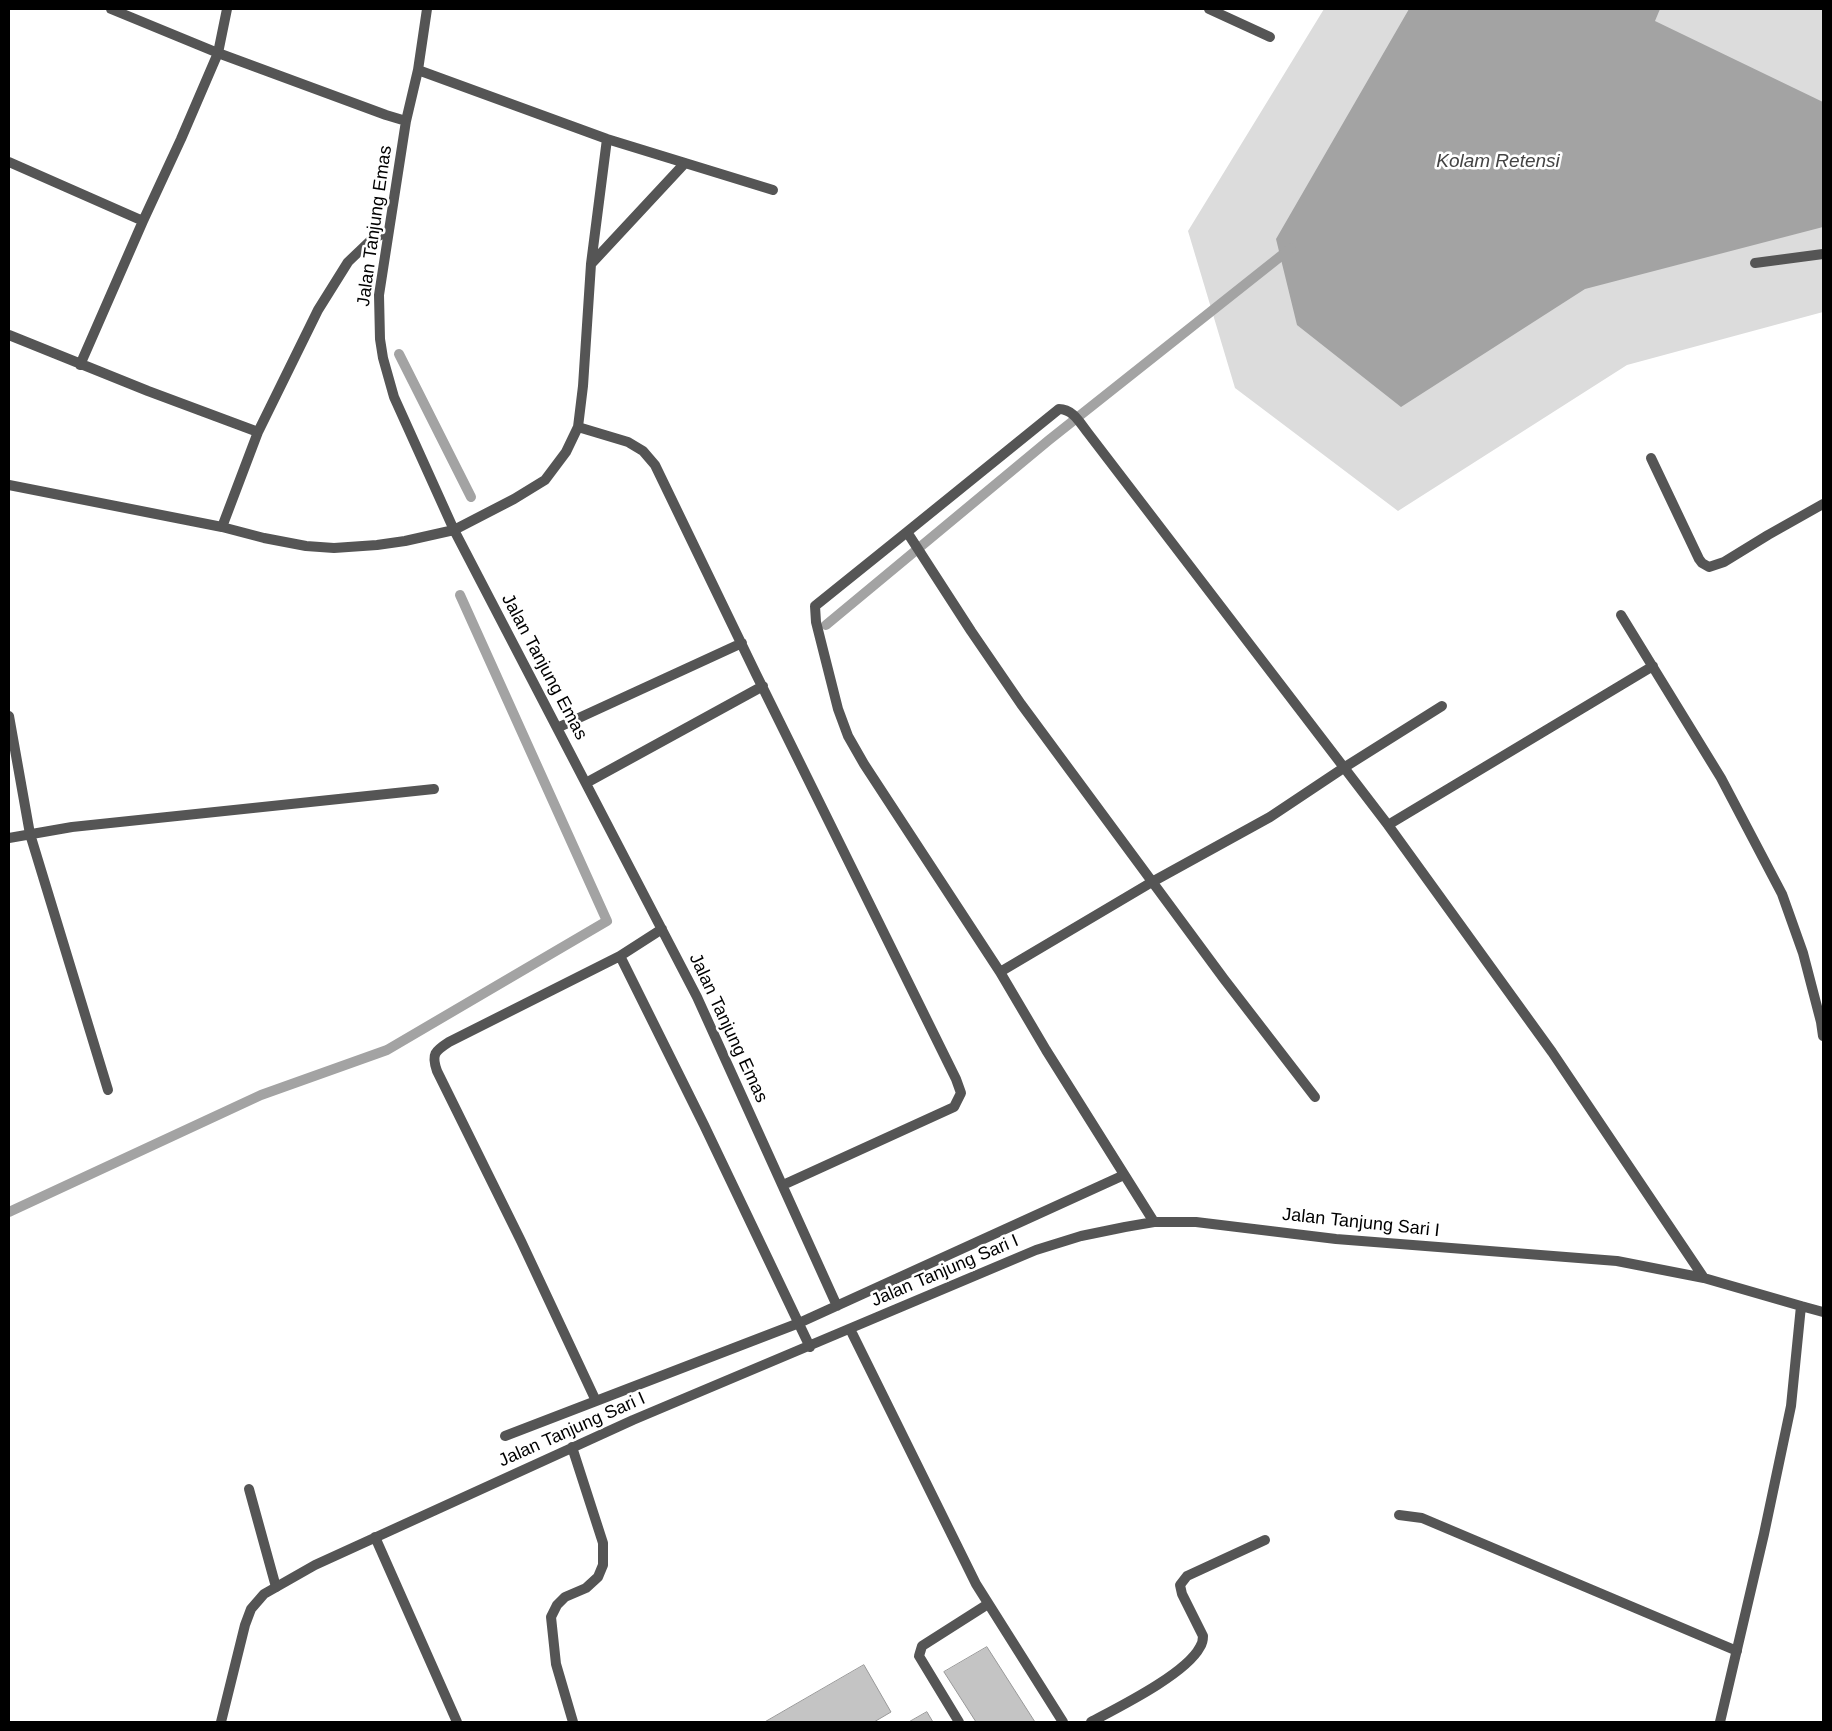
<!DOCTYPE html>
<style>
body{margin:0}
#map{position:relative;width:1832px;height:1731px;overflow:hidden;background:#fff;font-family:Helvetica,sans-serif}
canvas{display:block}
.frame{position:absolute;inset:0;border:10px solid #000;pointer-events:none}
</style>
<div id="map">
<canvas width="1832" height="1731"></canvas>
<div class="frame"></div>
</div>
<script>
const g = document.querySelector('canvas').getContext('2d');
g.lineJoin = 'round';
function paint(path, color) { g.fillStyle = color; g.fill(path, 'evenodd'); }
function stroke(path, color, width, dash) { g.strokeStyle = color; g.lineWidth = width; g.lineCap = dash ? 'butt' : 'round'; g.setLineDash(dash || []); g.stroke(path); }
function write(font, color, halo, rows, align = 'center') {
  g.font = font + ' Helvetica,sans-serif'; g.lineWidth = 5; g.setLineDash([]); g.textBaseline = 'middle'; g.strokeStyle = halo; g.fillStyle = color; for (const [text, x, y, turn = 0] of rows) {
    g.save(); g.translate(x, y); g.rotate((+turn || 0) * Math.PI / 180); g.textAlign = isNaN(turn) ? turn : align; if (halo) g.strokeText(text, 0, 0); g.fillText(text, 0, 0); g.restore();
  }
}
paint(new Path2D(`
 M1324 9H1823V312L1627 365 1398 511 1235 388 1188 231Z`), '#dcdcdc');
paint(new Path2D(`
 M1409 9H1660L1655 21 1823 102V227L1585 289 1401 407 1297 325 1276 239Z`), '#a3a3a3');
stroke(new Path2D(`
 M399 354 471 497
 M826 625 1049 440 1291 248
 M9 1212 261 1095 387 1050 607 921 460 595`), '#a3a3a3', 10);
const building = new Path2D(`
 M987 1647 1035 1722H976L944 1672Z
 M864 1665 891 1712 874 1722H765Z
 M927 1712 933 1722H909Z`);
paint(building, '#c4c4c4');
stroke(building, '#999', 1);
stroke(new Path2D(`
 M249 1489 276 1587`), '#555', 10);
stroke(new Path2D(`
 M111 9 218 53 386 115 406 121
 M427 9 418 70 406 121 379 295 380 339 383 358 394 397 454 530 697 997 837 1306
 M1209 9 1270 37
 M418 70 607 139 773 190
 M9 162 143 221
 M1755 263 1823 254
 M591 264 685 163
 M9 335 148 391 258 432
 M80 365 143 221 181 139 218 53 227 9
 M578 427 628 442 643 451 655 465 756 674 956 1079 961 1093 954 1107 783 1185
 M1651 458 1699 559 1702 563 1709 567 1724 562 1768 535 1823 504
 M9 485 222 527 264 538 306 546 334 548 377 545 405 541 454 530 514 499 545 480 566 452 578 427 583 386 591 264 607 139
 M222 527 258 432 318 310 348 262 370 241 389 230
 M907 532 815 606 816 622 838 709 848 736 864 764 1000 972 1046 1050 1154 1222
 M1621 615 1721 778 1782 894 1803 953 1821 1022 1823 1036
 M9 716 30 834 108 1090
 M557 728 742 643
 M586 783 763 686
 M1388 825 1653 666
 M9 838 72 827 434 789
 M620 956 704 1125 810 1347
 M1000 972 1152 882 1270 817 1345 767 1442 706
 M1315 1097 1224 979 1021 704 971 631 907 532 1059 409C1073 409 1080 423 1088 433L1388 825 1552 1052 1704 1278
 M850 1329 976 1584 1063 1722
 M596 1401 521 1241 437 1071C431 1054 435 1051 449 1042L620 956 662 929
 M505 1436 799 1323 1124 1175
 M572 1447 603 1543V1565L598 1577 586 1588 565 1597 557 1605 551 1617 556 1664 573 1722
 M1399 1515 1422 1518 1737 1651
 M375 1537 457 1722
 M221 1722 245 1625 251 1609 264 1594 315 1565 633 1420 1036 1250 1081 1236 1125 1227 1154 1222H1196L1336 1239 1617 1261 1704 1278 1801 1306 1823 1312
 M959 1722 919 1656 922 1646 988 1604
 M1091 1722C1119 1707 1186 1674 1200 1647 1202 1644 1203 1639 1203 1636L1182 1594 1180 1585 1187 1576 1265 1540
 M1720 1722 1764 1534 1791 1406 1801 1306`), '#555', 10);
write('18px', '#000', '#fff', [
 ["Jalan Tanjung Emas",375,226,-82],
 ["Jalan Tanjung Emas",544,667,62],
 ["Jalan Tanjung Emas",728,1028,65],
 ["Jalan Tanjung Sari I",1361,1223,6],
 ["Jalan Tanjung Sari I",945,1271,-23],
 ["Jalan Tanjung Sari I",572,1430,-24]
]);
write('italic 19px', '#444', '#fff', [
 ["Kolam Retensi",1498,162]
]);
</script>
